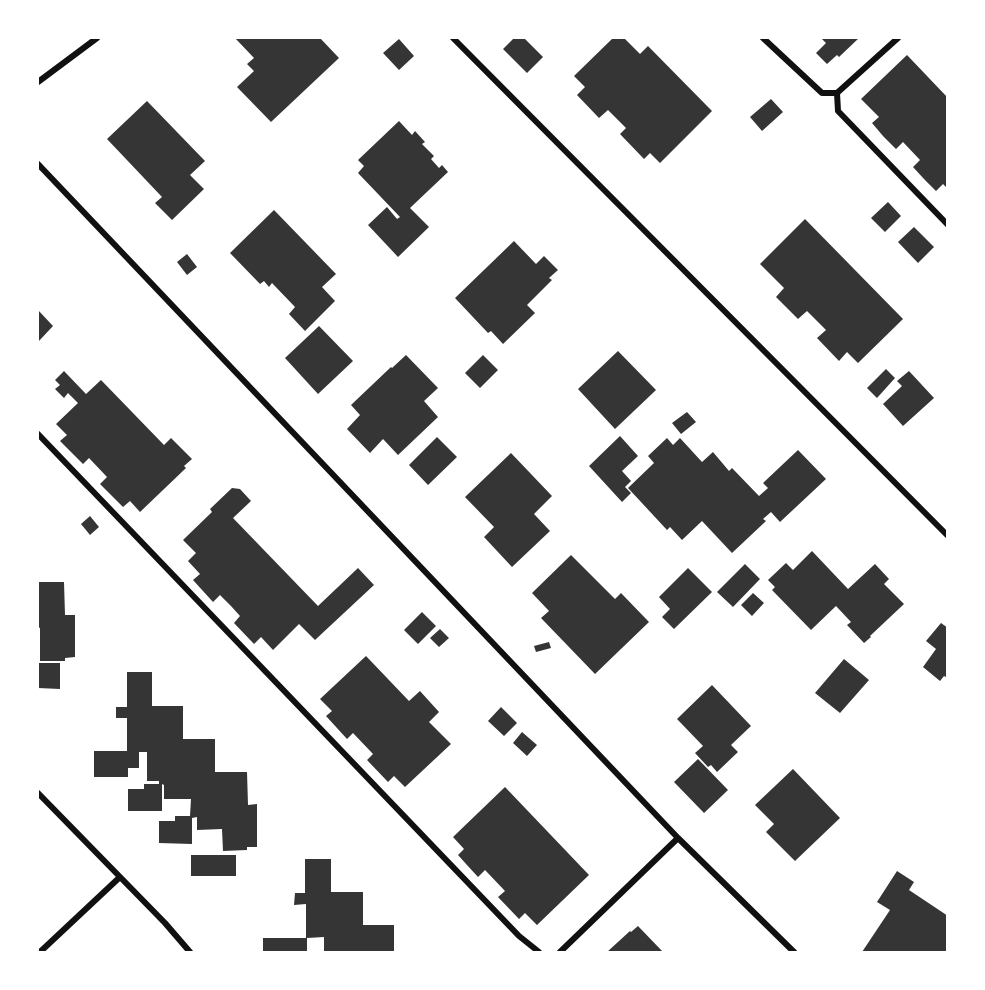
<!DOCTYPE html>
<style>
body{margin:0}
#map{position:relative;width:985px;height:990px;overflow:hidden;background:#fff;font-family:Cabin,sans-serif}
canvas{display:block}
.frame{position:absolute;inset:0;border:39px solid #fff;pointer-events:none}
</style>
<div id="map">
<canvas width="985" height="990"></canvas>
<div class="frame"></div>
</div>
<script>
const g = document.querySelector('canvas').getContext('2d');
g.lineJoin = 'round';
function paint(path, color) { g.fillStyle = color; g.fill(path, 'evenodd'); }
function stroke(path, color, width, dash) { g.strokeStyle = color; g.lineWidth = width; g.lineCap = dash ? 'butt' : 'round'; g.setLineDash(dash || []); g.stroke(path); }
paint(new Path2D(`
 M235 38H320L339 58 271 122 237 87 254 71 247 64 254 58Z
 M514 38H524L543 57 527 73 503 49Z
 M613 38H624L640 54 648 46 712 111 660 163 650 153 644 159 620 134 626 128 608 110 599 118 577 95 585 87 574 76Z
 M821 38H859L839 57 837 55 827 64 816 53 826 43Z
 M399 39 414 56 399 70 383 53Z
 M907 55 948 98V189L943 184 936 191 924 179 913 167 920 160 903 142 896 149 883 136 872 123 879 117 861 99Z
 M771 99 783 112 762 131 750 117Z
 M147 101 205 161 190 175 204 189 172 220 155 203 162 197 107 139Z
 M399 121 412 135 415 131 425 142 422 144 434 156 431 159 439 168 442 165 448 172 410 208 429 227 398 257 368 225 387 207 397 219 400 217 358 173 364 166 358 160Z
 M888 202 901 216 885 232 871 218Z
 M274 210 336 274 322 287 335 301 305 331 289 314 295 307 272 283 269 287 264 281 260 284 230 253Z
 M805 219 903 319 858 363 847 352 839 361 817 338 826 330 807 311 798 319 776 297 784 288 760 264Z
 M914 227 934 247 918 263 898 242Z
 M514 241 536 264 544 256 558 270 549 278 552 280 527 305 535 313 503 344 491 331 488 333 455 298Z
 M187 254 197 267 187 275 177 262Z
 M38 310 53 326 38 342Z
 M319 326 353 361 318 394 285 358Z
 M618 351 656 390 615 429 578 389Z
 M406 355 438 388 424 401 438 417 398 455 383 439 370 453 347 429 360 415 351 405 391 367 392 368Z
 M483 355 498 370 480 388 465 373Z
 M886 369 895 378 877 398 867 388Z
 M64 371 86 394 101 380 164 445 171 438 192 459 184 466 186 468 140 512 130 501 123 507 100 484 107 477 89 458 83 464 60 441 67 435 56 424 78 403 68 393 64 398 55 389 60 385 55 380Z
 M909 371 934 398 903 426 883 404 902 386 897 381Z
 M687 412 696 422 681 434 672 423Z
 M620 436 638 456 622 471 631 481 625 487 631 493 622 502 589 466Z
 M437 437 457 457 428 485 409 465Z
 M667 438 673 445 680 438 702 462 713 452 729 471 732 468 759 496 768 488 763 483 798 450 826 479 780 522 771 512 763 519 766 521 732 553 702 521 682 540 670 527 667 530 628 488 654 463 648 456Z
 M511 453 552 496 534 514 550 531 512 567 484 537 494 527 465 497Z
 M232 488 240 489 251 501 233 518 318 606 358 568 374 585 315 640 299 624 273 650 261 637 254 644 234 623 240 616 231 606 220 595 213 602 193 580 200 574 188 561 196 553 183 540 212 512 210 509Z
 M90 516 99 527 90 535 81 524Z
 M812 551 848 589 875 564 889 579 884 584 904 604 870 636 871 637 864 643 847 625 851 622 836 606 811 630 772 590 775 587 768 580 786 563 793 570Z
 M571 555 615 599 621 593 649 622 595 674 541 618 549 611 532 593Z
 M745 564 760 579 733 607 717 592Z
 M688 568 712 592 674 629 662 617 670 609 659 597Z
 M38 582H64L65 615H75V657L65 658V661H40V628L38 627Z
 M753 593 764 603 752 616 741 605Z
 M422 612 436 626 418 644 404 630Z
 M941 623 948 628V678L944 676 940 681 923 667 936 649 926 641Z
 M440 629 449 638 439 647 430 638Z
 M549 642 551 648 536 652 534 646Z
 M366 656 409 701 420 691 439 712 429 722 451 744 405 787 394 776 388 782 367 760 373 754 353 733 347 739 326 716 332 711 320 699Z
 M844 659 869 680 840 713 815 693Z
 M38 663H60V689L38 688Z
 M127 672H152V706H183V739H215V772H247L248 805 257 804V847H247V850L223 851 222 829 197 830V817L192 818V844L159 843V821H175V816H190L191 799H164V785L162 784V811H128V789H144V784H159V781H147V752H139V768H128V777H94V751H127V718H116V707H127Z
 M712 685 751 726 731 745 738 752 717 772 711 765 708 767 695 753 703 746 677 719Z
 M501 707 517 723 504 736 488 721Z
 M522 732 537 745 527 756 513 743Z
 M698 759 728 790 704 813 674 782Z
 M793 769 840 818 795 861 766 832 774 824 755 805Z
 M505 787 589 875 537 925 525 913 519 919 498 897 505 891 485 870 478 877 467 865 458 855 464 849 453 837Z
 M191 855H236V876H191Z
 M305 859H331V892H363V925H394V952H338V951H324V937L307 938V952H263V938H306V904L294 905 295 893H305Z
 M897 871 914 882 909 890 948 916V952H862L890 910 877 902Z
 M638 926 663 952H607L630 931 631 932Z`), '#353535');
stroke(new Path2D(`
 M453 38 948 536
 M763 38 822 93H837
 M898 38 837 93 838 111 948 225
 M38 82 97 38
 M38 164 678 838 794 952
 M38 434 519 936 539 952
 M38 793 165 923 190 952
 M40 952 120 877
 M560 952 678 838`), '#111', 6);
</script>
